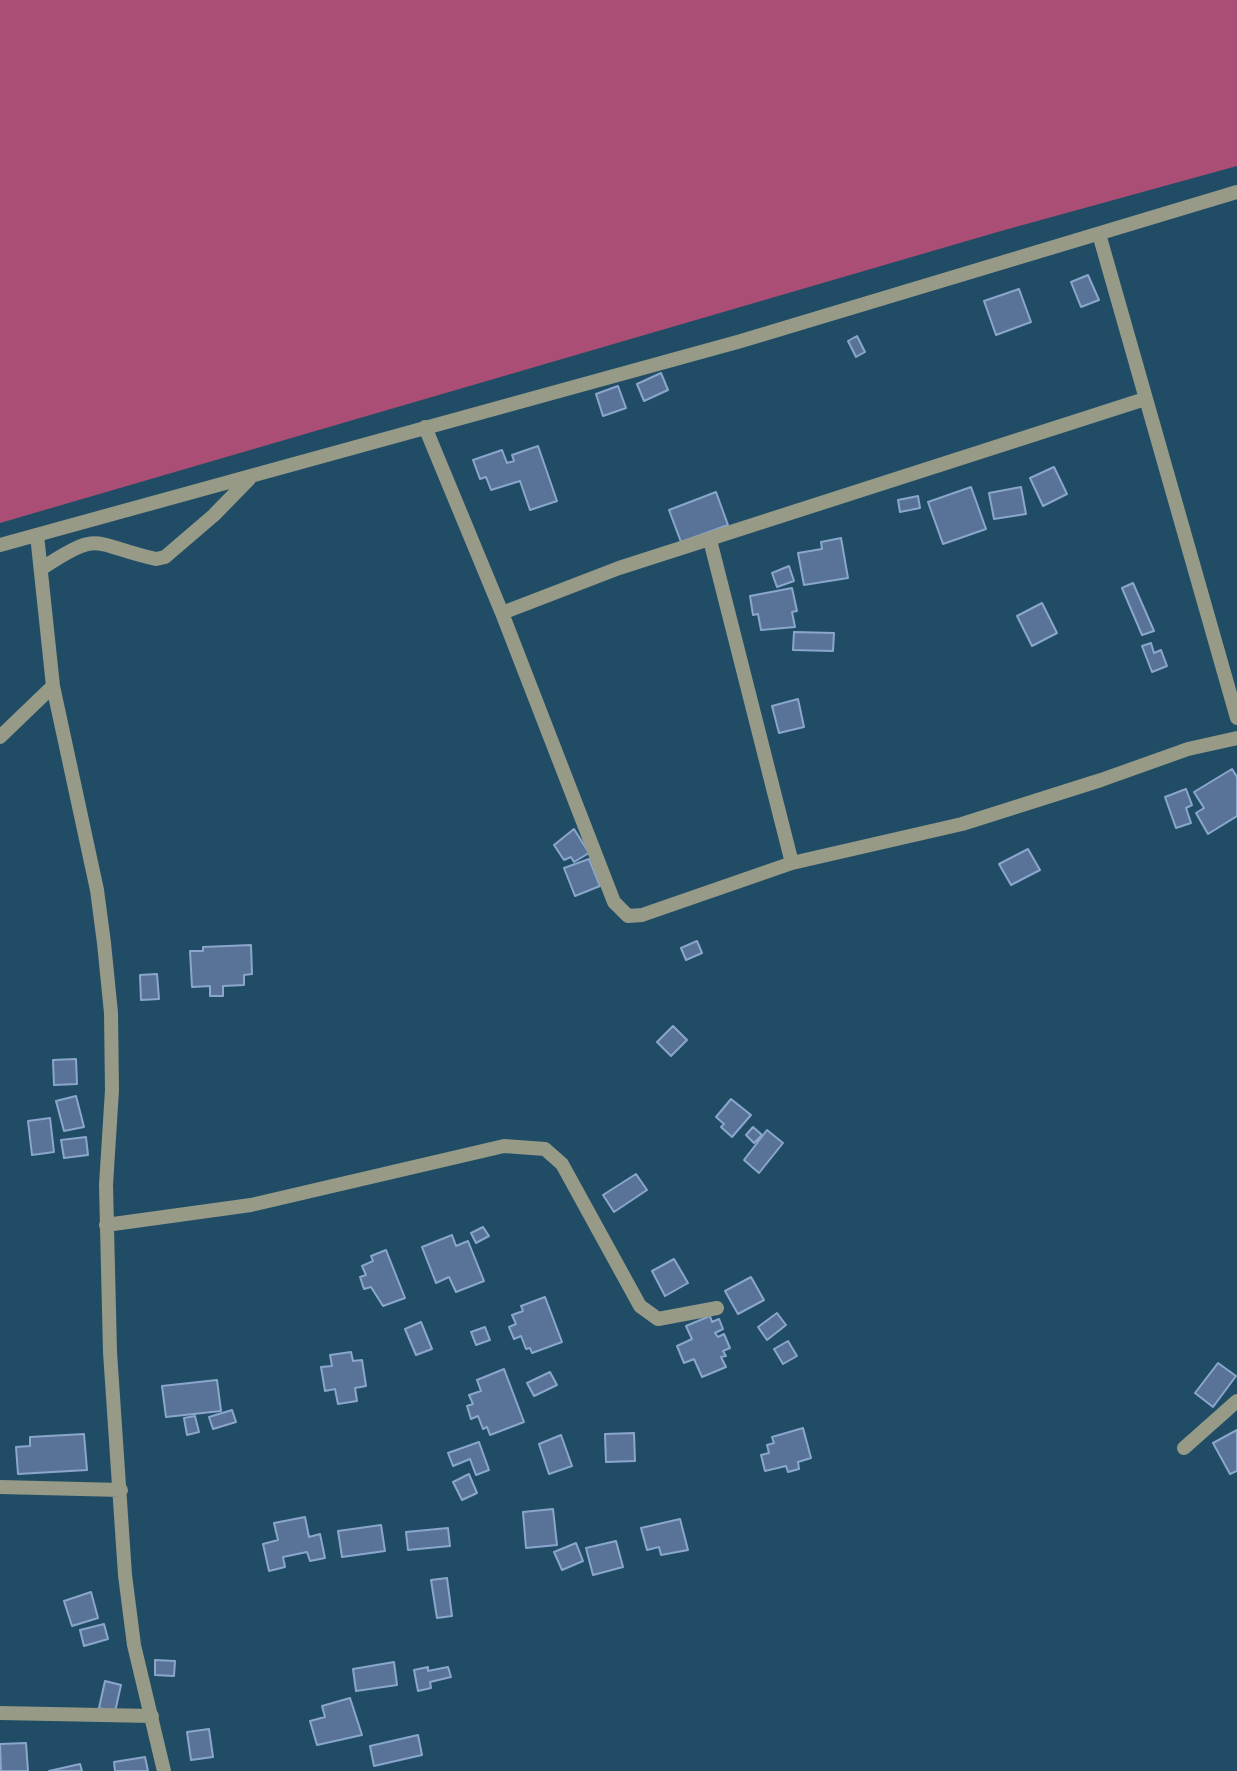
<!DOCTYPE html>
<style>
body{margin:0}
canvas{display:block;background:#204d65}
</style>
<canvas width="1237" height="1771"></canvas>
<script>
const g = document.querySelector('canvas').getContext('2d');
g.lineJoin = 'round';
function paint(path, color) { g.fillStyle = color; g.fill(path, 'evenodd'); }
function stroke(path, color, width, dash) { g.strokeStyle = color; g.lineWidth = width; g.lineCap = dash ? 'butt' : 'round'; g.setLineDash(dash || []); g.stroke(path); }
paint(new Path2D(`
 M0 0H1237V166L1001 231 0 523Z`), '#aa4e75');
const building = new Path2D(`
 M1088 275 1099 300 1081 307 1071 282Z
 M1019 289 1031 322 996 335 984 301Z
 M857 336 865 352 856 357 848 341Z
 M661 373 668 390 644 401 637 384Z
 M618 386 626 408 603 416 596 394Z
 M538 446 557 501 530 510 520 481 491 490 486 477 480 479 473 460 502 450 507 463 514 461 512 455Z
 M1054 467 1067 494 1043 506 1030 478Z
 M971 487 986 529 943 544 928 502Z
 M1021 487 1026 514 994 519 989 493Z
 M716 492 728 525 681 542 669 510Z
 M918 496 920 508 900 512 898 500Z
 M841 538 848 578 804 585 798 553 822 549 821 542Z
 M789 566 794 581 777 587 772 573Z
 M1133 583 1154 631 1142 635 1122 588Z
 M792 588 797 611 792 612 795 627 761 630 758 614 753 615 750 596Z
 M1042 603 1057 633 1032 646 1017 616Z
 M794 632 834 633 833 651 793 650Z
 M1151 643 1154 653 1161 650 1167 666 1152 672 1142 646Z
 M798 699 804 727 779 733 772 706Z
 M1232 769 1237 777V816L1208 834 1196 813 1204 808 1194 792Z
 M1186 789 1192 805 1186 808 1191 823 1176 828 1165 797Z
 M574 829 589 853 574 862 571 857 564 860 554 845Z
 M1028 849 1040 870 1011 885 999 864Z
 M589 859 600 886 575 896 564 868Z
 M697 941 702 953 686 960 681 948Z
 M251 945 252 974 244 975V985L223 986V996H210V986L192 987 190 951H203V947Z
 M157 974 159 999 141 1000 140 975Z
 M673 1026 687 1040 671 1056 657 1042Z
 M76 1059 77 1084 54 1085 53 1060Z
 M76 1096 84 1127 64 1131 56 1101Z
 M731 1099 751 1115 732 1137 721 1127 724 1124 716 1117Z
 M50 1118 54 1152 32 1155 28 1121Z
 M753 1127 762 1135 754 1143 746 1135Z
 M767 1130 783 1143 759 1173 744 1160Z
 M86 1137 88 1155 64 1158 61 1140Z
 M636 1174 647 1190 614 1212 603 1195Z
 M483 1227 489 1236 476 1243 471 1233Z
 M452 1235 456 1246 468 1241 484 1281 456 1292 449 1277 436 1283 422 1247Z
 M386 1250 405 1298 383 1306 371 1287 364 1289 360 1277 366 1275 362 1266 373 1261 371 1256Z
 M674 1259 688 1283 665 1296 652 1271Z
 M751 1277 764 1300 738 1314 725 1291Z
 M545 1297 562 1342 532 1353 530 1348 526 1349 521 1336 514 1339 509 1327 516 1324 512 1315 523 1311 521 1306Z
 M777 1313 786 1325 767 1340 758 1327Z
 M710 1316 712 1322 719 1319 723 1329 715 1333 718 1337 724 1334 730 1348 723 1351 726 1356 721 1357 726 1367 702 1377 694 1359 684 1363 677 1346 692 1339 686 1326Z
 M421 1322 432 1349 416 1355 405 1329Z
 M485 1327 490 1340 476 1345 471 1332Z
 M788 1341 797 1356 783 1364 774 1349Z
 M351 1352 353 1361 362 1360 366 1386 355 1388 357 1401 338 1404 335 1389 325 1391 321 1367 332 1366 330 1355Z
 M1218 1363 1236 1376 1213 1407 1195 1393Z
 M504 1369 524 1422 490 1435 487 1427 483 1429 478 1416 471 1419 467 1406 473 1404 469 1395 481 1391 477 1380Z
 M550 1372 557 1385 534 1396 527 1383Z
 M217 1380 221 1411 166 1417 162 1386Z
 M232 1410 236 1422 213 1429 209 1417Z
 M195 1416 199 1432 187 1435 184 1418Z
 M803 1428 811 1458 798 1462 799 1469 788 1472 786 1466 765 1471 761 1455 769 1453 767 1445 774 1443 772 1437Z
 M1237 1430V1471L1230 1474 1213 1443Z
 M634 1433 635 1461 606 1462 605 1434Z
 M84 1434 87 1470 18 1474 16 1447 30 1446V1437Z
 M561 1435 572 1466 549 1474 539 1444Z
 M479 1442 489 1470 476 1475 470 1459 453 1466 448 1453Z
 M469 1474 477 1493 462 1500 453 1482Z
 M553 1509 557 1545 526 1548 523 1512Z
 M305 1517 309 1537 320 1534 325 1558 310 1561 307 1552 283 1557 285 1567 269 1571 263 1544 278 1540 274 1523Z
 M680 1519 688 1550 661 1555 659 1547 647 1550 641 1528Z
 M381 1525 385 1551 342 1557 338 1531Z
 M448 1528 450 1546 408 1550 406 1532Z
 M616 1541 623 1567 593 1575 586 1548Z
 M576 1543 583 1561 562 1570 554 1552Z
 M447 1578 452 1616 437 1618 431 1580Z
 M91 1592 98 1618 72 1626 64 1601Z
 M104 1624 108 1639 84 1646 80 1630Z
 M155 1660 175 1661 174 1676 155 1675Z
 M394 1662 397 1685 356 1691 353 1669Z
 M428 1667V1671L448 1667 451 1677 430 1682 431 1688 418 1691 414 1670Z
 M105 1681 121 1685 115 1712 99 1708Z
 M350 1698 362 1735 317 1745 310 1721 325 1717 322 1706Z
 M209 1729 213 1757 191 1760 187 1732Z
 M418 1735 422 1755 374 1766 370 1746Z
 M26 1743 28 1771H1L0 1744Z
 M145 1757 148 1771H115L114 1762Z
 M80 1764 82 1771H49Z`);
paint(building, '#587397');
stroke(building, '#8aa6cc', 2);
stroke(new Path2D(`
 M1099 234 1237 718
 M425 427 502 613 614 902 628 916 642 915 792 863 962 824 1101 780 1188 749 1237 738
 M37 535 53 686 97 890 104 943 111 1013 112 1090 106 1185 110 1352 125 1575 134 1645 164 1771
 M710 540 792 863
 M0 545 741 341 1237 192
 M41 569C102 528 92 545 156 559L165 557 214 515 249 479
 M502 613 619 568 1145 399
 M0 737 53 686
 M106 1225 251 1205 504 1146 545 1149 562 1164 640 1306 658 1319 717 1308
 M1184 1448 1237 1401
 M0 1487 121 1490
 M0 1713 152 1716`), '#969a86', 14);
</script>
